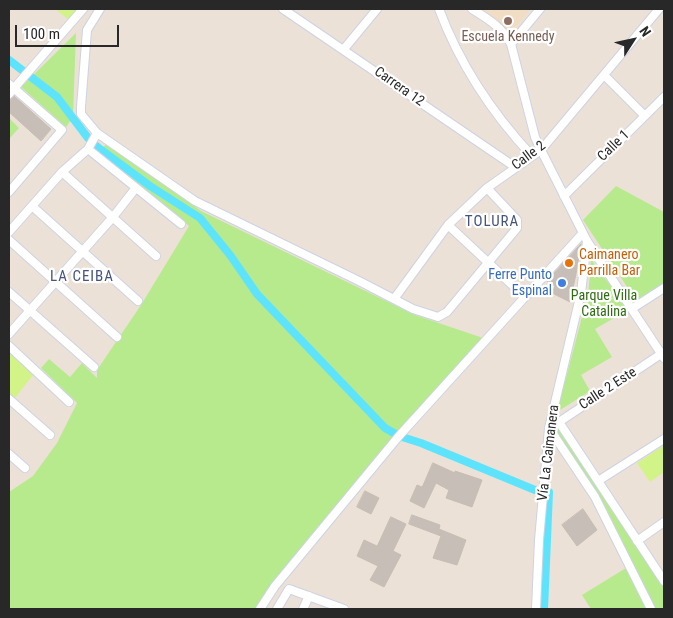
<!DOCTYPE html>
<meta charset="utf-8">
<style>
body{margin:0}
#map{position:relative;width:673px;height:618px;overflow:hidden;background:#ece1d7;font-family:"Roboto Condensed",sans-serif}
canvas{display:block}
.frame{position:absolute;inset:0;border:10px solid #282828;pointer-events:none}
.north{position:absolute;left:608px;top:15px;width:50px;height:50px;-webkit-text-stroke:4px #fff;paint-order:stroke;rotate:55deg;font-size:14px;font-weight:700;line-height:20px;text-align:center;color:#282828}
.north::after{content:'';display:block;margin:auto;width:18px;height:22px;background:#282828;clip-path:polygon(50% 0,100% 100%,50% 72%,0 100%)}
.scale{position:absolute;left:15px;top:25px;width:104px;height:22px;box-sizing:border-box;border:2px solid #282828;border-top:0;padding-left:6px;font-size:15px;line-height:18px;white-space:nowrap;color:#282828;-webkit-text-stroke:4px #fff;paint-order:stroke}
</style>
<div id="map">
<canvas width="673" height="618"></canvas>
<div class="frame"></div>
<div class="north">N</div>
<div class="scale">100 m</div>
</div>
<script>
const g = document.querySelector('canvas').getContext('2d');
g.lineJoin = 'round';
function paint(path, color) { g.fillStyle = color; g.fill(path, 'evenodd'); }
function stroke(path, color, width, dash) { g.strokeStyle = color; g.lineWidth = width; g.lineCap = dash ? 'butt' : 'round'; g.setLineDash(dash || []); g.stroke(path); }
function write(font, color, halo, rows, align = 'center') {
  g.font = font + ' "Roboto Condensed",sans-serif'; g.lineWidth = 4.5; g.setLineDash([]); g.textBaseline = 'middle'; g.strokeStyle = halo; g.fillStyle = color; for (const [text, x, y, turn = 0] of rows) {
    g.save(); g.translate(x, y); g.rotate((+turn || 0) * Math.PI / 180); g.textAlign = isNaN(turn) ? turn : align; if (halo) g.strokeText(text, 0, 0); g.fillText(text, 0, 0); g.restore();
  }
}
paint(new Path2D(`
 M478 9H531L511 34Z`), '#f1ddc4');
paint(new Path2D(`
 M76 33 73 117 66 127 21 87Z
 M9 118 19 128 9 139Z
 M109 141 201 211 415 315 486 339 384 449 276 579 256 609H9V492L33 476 57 443 77 403 41 368 49 359 70 377 82 363 97 378V370L141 305 189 226 99 152Z
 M616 186 664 212V286L637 302 583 220Z
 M591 259 628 310 595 329 612 357 581 375 590 391 557 412 582 317 587 310Z
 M558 423 664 582V609H652L619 538 550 427 551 424Z
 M626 568 646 609H591L582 595Z`), '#b7ea8d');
paint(new Path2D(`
 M55 9H78L69 20Z
 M9 352 33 375 14 399 9 394Z
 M663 446 664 472 650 482 637 463Z`), '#d1f387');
stroke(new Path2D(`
 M9 60 57 97 88 138
 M96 146 150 186 200 218 230 255 257 294 385 428 399 436 421 443 535 490
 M544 609 549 492`), '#5de4fc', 8);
const building = new Path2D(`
 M14 96 51 129 41 141 9 112V102Z
 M581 244 576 274 570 302 552 293 555 286 547 281Z
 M433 463 455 473V471L482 480 472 507 446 498 449 490 436 483 424 508 410 501 417 485 422 487Z
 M365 491 379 498 371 514 357 507Z
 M583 509 597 530 577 546 562 525Z
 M412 515 440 525 439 529 466 540 457 565 433 558 441 536 409 524Z
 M391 517 406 524 393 551 401 555 384 587 370 580 378 566 357 556 364 540 377 546Z`);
paint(building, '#c7beb7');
stroke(building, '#c7bdb1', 1);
const minor = new Path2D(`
 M100 9 87 30 81 107V114L97 133 195 201 359 281 413 309 438 317 447 312 517 228V220L487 188
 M283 9 515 167
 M439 9C460 65 491 112 532 156
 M472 9C488 19 502 27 511 44L535 137 541 150 587 241 664 358
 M511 44 540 9
 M344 49 377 9
 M604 75 645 116
 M9 84 62 130 9 192
 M9 94 83 9
 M88 149 181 224
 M62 172 156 256
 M564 196 664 97
 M32 206 138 301
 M448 225 524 296
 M9 232 62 172 88 149 97 133
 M9 240 117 337
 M9 292 94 367
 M394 299 448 225 487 188 541 150 659 9
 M633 308 664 288
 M9 334 113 217 135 189
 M9 346 69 402
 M9 399 50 435
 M555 421 559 422 664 352
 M559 422 664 581
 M549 428 595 497 651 609
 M9 454 25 468
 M598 481 664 439
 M637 541 664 522
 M260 609 275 586 399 436 582 234
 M277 609 289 589 344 609
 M303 609 309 596
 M536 609 539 540 549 428 581 293 587 241`);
stroke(minor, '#ccd3e3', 10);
stroke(minor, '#fff', 8);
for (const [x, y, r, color] of [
 [508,21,5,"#8d6e63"],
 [569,263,5,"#e8710a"],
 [562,283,5,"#3f7fe0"]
]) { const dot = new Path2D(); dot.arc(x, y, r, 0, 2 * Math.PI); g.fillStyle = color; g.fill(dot); stroke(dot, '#fff', 2); }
write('14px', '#785e54', '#fff', [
 ["Escuela Kennedy",508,37]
]);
write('14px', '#282828', '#fff', [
 ["Carrera 12",399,87,35],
 ["Calle 1",614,146,-44],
 ["Calle 2",529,156,-37],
 ["Calle 2 Este",608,389,-33],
 ["Vía La Caimanera",549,453,-83]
]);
write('14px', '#c56008', '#fff', [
 ["Caimanero",579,255],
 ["Parrilla Bar",579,271]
], 'left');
write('14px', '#366cbe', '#fff', [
 ["Ferre Punto",552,275],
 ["Espinal",552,291]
], 'right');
write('14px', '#2e6b11', '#fff', [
 ["Parque Villa",604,296],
 ["Catalina",604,312]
]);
g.letterSpacing = '1px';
write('15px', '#44547d', '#fff', [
 ["TOLURA",492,222],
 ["LA CEIBA",82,277]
]);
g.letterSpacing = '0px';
</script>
